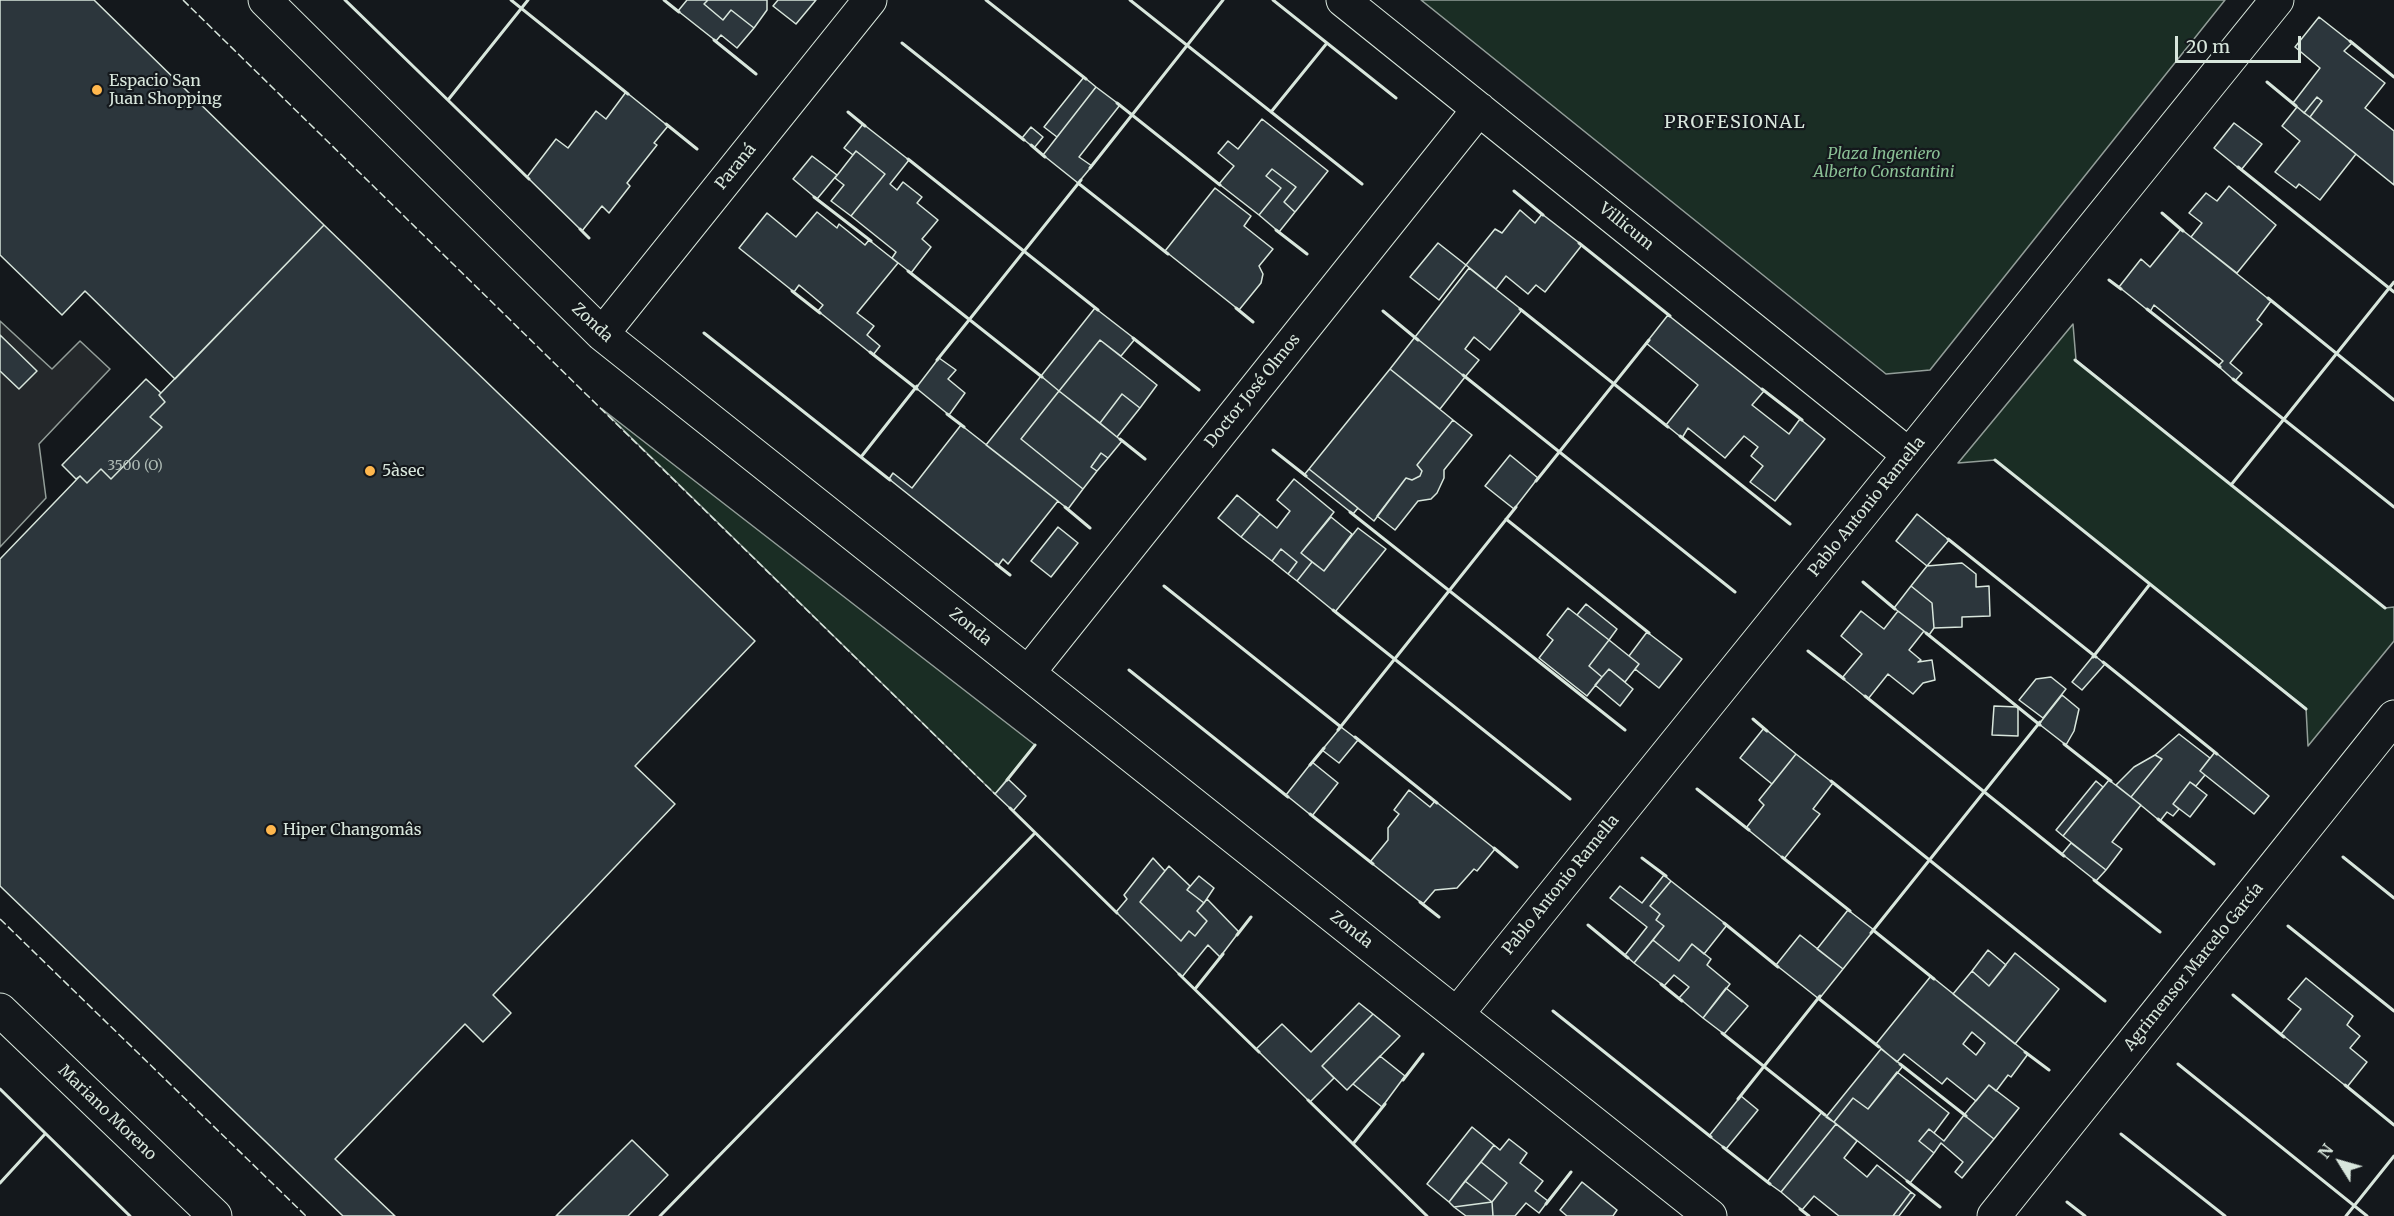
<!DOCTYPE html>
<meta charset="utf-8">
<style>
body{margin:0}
#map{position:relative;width:2394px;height:1216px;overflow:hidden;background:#14181c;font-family:Merriweather,serif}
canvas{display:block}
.north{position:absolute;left:2310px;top:1132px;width:60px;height:60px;-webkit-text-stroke:4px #14181c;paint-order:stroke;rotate:307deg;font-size:16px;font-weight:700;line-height:24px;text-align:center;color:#d8e6dc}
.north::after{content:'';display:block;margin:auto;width:21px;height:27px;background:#d8e6dc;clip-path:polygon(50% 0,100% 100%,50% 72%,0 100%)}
.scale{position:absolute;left:2175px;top:36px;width:126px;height:27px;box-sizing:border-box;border:3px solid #d8e6dc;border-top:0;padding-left:8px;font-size:18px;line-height:21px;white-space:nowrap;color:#d8e6dc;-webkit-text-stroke:4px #14181c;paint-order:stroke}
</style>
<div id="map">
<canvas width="2394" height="1216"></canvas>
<div class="north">N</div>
<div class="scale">20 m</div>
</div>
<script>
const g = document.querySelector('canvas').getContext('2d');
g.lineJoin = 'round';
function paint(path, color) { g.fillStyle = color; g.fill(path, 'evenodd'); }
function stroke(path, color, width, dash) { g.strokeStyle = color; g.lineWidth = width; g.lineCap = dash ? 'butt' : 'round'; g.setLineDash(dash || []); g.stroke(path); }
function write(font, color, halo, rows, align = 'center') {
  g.font = font + ' Merriweather,serif'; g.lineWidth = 4.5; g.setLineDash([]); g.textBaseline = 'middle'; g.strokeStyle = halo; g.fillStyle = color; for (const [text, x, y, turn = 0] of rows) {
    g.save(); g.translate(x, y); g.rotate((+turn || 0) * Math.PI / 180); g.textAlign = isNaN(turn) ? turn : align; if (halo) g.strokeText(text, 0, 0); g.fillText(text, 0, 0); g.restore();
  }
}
const green = new Path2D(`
 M1421 0H2225L1930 370 1886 374Z
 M2073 324 2076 360 2385 608 2394 607V641L2308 746 2306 708 1995 460 1958 463Z
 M602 409 1035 745 995 794Z`);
paint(green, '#1a2d24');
stroke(green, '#939e99', 1.5);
const parking = new Path2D(`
 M0 321 52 369 80 341 110 369 39 444 46 498 0 547Z`);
paint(parking, '#24282b');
stroke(parking, '#939e99', 1.5);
const building = new Path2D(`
 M0 0H94L324 225 175 379 85 291 62 315 0 255Z
 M687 0H708L704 4 723 20 731 10 754 28 737 48 721 35 716 41 678 11Z
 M708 0H767V10L754 28 731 10 723 20 704 4Z
 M778 0H816L796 24 773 6Z
 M2319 17 2352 43 2344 51 2385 83 2365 108 2394 131V185L2310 117 2322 101 2317 97 2304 113 2293 103 2320 68 2295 47Z
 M1084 77 1096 87 1057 137 1044 127Z
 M1096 87 1120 105 1079 157 1092 166 1078 183 1043 155Z
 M626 92 668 126 654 143 657 145 627 183 630 186 609 213 602 206 582 231 527 177 556 139 568 148 596 111 606 119Z
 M2317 97 2322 101 2310 117 2304 113Z
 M2297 107 2356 154 2320 200 2299 184 2296 188 2275 172 2300 141 2282 126Z
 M1262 119 1328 171 1295 212 1284 202 1296 187 1272 169 1266 176 1281 188 1259 215 1219 184 1234 166 1218 153 1228 141 1238 149Z
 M2234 123 2262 144 2241 170 2214 148Z
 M863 124 909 160 890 184 897 190 903 182 922 197 917 203 938 220 922 239 931 247 911 273 892 258 896 252 851 216 885 174 856 151 853 155 844 148Z
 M1031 127 1043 137 1034 148 1022 138Z
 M856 151 885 174 851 216 831 201 844 185 835 178Z
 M812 156 837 175 817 199 793 179Z
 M1272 169 1296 187 1284 202 1295 212 1279 232 1259 215 1281 188 1266 176Z
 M2229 186 2276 225 2237 273 2191 237 2202 223 2189 213 2206 193 2217 201Z
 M1215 188 1251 216 1244 226 1273 249 1259 266 1263 274 1261 283 1239 310 1165 251Z
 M1520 210 1535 223 1542 214 1582 245 1545 292 1536 285 1528 294 1506 276 1496 289 1466 265 1495 229 1502 233Z
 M817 212 837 228 839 224 865 245 869 240 898 263 857 313 874 326 867 335 880 346 873 355 818 311 823 305 799 285 794 292 739 248 767 213 796 237Z
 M324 225 755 641 635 766 675 804 493 995 511 1013 483 1042 465 1024 335 1159 395 1216H343L0 886V559L80 476 87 483 101 469 111 479 162 427 150 417 165 402 159 395Z
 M2181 229 2271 301 2257 320 2262 324 2230 363 2242 373 2235 381 2218 366 2223 361 2154 305 2150 312 2119 287 2141 259 2150 267Z
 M1438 243 1466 265 1439 300 1410 277Z
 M1469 268 1522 310 1490 350 1474 337 1465 349 1479 360 1465 377 1415 337Z
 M1095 308 1135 339 1121 356 1100 340 1059 391 1041 376Z
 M1668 315 1764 391 1752 405 1789 434 1800 419 1825 439 1775 501 1750 482 1763 466 1751 456 1758 447 1744 436 1725 458 1688 428 1682 438 1666 425 1698 385 1646 343Z
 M0 335 37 371 19 389 0 371Z
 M1415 337 1465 377 1440 409 1390 369Z
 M1100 340 1157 385 1140 408 1122 394 1100 423 1059 391Z
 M939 358 956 370 948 379 965 393 949 415 916 388Z
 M1390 369 1453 420 1417 465 1422 471 1420 476 1412 480 1406 478 1374 521 1309 469Z
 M1041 376 1059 391 1021 439 1083 489 1068 509 986 445Z
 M146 379 161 393 159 395 165 402 150 417 162 427 111 479 101 469 87 483 80 476 76 479 62 465Z
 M1059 391 1122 441 1108 458 1101 453 1091 467 1097 471 1083 489 1021 439Z
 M1122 394 1140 408 1117 437 1100 423Z
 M1453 420 1472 435 1444 470V478L1437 493 1431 499 1418 501 1395 530 1377 516 1406 478 1412 480 1420 476 1422 471 1417 465Z
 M961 425 1058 501 1008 564 1003 559 998 566 889 479 893 473 912 488Z
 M1101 453 1108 458 1097 471 1091 467Z
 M1510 455 1538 478 1514 509 1485 486Z
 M1309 469 1358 508 1353 514 1304 475Z
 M1294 479 1334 512 1301 553 1312 562 1297 581 1288 574 1297 562 1281 549 1272 561 1241 537 1260 514 1277 528 1290 511 1277 500Z
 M1237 495 1260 514 1241 537 1218 518Z
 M1917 514 1949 540 1927 566 1896 541Z
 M1331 517 1352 534 1324 571 1301 553Z
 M1058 527 1078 543 1051 577 1031 561Z
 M1358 528 1386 549 1335 612 1297 581 1312 562 1324 571Z
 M1281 549 1297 562 1288 574 1272 561Z
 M1962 563 1976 574V587L1989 586 1990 616 1962 617V627L1934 628 1932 603 1911 586 1927 566Z
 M1911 586 1932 603 1934 628 1929 635 1894 608Z
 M1586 604 1617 629 1609 640 1577 615Z
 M1568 608 1609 640 1589 666 1602 677 1587 696 1539 658 1553 640 1547 635Z
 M1861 611 1884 629 1898 611 1924 631 1909 650 1921 660 1918 662 1932 660 1935 680 1923 683 1913 694 1888 674 1868 699 1842 678 1862 654 1841 636Z
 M1647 632 1682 659 1659 688 1635 669 1639 664 1629 656Z
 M1609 640 1639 664 1625 682 1609 669 1602 677 1589 666Z
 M2094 655 2105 664 2082 690 2072 682Z
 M1609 669 1633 689 1620 706 1595 685Z
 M2051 677 2066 689 2043 718 2019 700 2036 679Z
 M2062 695 2079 709 2074 731 2066 745 2039 724Z
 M1994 706 2018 707V736L1992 735Z
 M1341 727 1358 740 1339 763 1322 750Z
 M1764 728 1796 754 1772 784 1740 758Z
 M2179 734 2210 758 2200 771 2205 775 2196 786 2190 782 2173 804 2179 809 2173 816 2167 812 2160 821 2131 797 2162 759 2155 755Z
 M2215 752 2269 796 2254 814 2200 771Z
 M1796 754 1833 783 1813 809 1820 814 1784 859 1746 828 1764 805 1759 800Z
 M2155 755 2162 759 2131 797 2116 785 2134 767Z
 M1312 762 1338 783 1312 816 1286 795Z
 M1008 779 1026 796 1013 811 995 794Z
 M2109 780 2141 805 2112 842 2122 849 2106 870 2063 836Z
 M2096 781 2103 787 2063 836 2056 830Z
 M2190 782 2207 795 2190 817 2173 804Z
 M1409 790 1430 807 1435 801 1495 849 1477 871 1474 869 1457 888 1435 890 1423 904 1370 862 1388 840V828L1399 814 1394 810Z
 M2071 843 2106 870 2096 881 2062 854Z
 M1153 858 1165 871 1140 902 1181 941 1189 931 1195 936 1207 921 1197 911 1207 899 1239 932 1220 957 1208 945 1182 977 1116 912 1127 899 1124 895Z
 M1169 866 1190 886 1187 890 1204 903 1197 911 1207 921 1195 936 1189 931 1181 941 1140 902Z
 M1664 875 1671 881 1650 906 1660 914 1656 920 1664 926 1634 963 1625 955 1647 927 1610 898 1620 886 1642 903Z
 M1199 876 1214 888 1204 903 1187 890Z
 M1671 881 1727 925 1704 954 1692 944 1679 961 1653 940 1664 926 1656 920 1660 914 1650 906Z
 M1848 910 1874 930 1843 969 1817 949Z
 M1800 935 1843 969 1819 999 1776 965Z
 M1653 940 1679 961 1692 944 1711 959 1707 965 1730 984 1703 1018 1679 998 1689 987 1674 975 1664 986 1634 963Z
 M1988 950 2006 965 1989 986 1972 971Z
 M2015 953 2059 989 2015 1044 1953 994 1972 971 1989 986Z
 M1931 976 2028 1054 2011 1077 2008 1075 1996 1091 1989 1085 1976 1101 1947 1078 1942 1084 1904 1054 1897 1062 1876 1044ZM1972 1032 1985 1043 1976 1055 1963 1044Z
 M2306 978 2353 1016 2347 1025 2360 1036 2350 1048 2367 1062 2347 1087 2281 1034 2301 1009 2288 999Z
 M1726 988 1748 1006 1724 1034 1703 1018Z
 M1359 1003 1373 1014 1322 1066 1334 1078 1310 1102 1256 1049 1282 1024 1311 1052Z
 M1373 1014 1400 1036 1347 1090 1322 1066Z
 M1881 1049 1903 1066 1868 1109 1853 1098 1834 1122 1826 1117Z
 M1380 1056 1405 1076 1382 1107 1353 1084Z
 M1897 1072 1949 1113 1934 1133 1929 1129 1919 1141 1934 1153 1910 1183 1834 1122 1853 1098 1868 1109Z
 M1989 1085 2019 1108 1994 1139 1964 1115Z
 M1741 1096 1758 1110 1726 1149 1709 1136Z
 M1822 1112 1836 1124 1781 1192 1767 1182Z
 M1964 1115 1994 1139 1962 1178 1955 1172 1963 1162 1941 1143 1934 1153 1919 1141 1929 1129 1944 1141Z
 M1836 1124 1857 1141 1844 1158 1867 1177 1877 1165 1911 1192 1893 1216H1839L1814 1196 1802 1210 1781 1192Z
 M1472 1127 1494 1145 1449 1202 1427 1184Z
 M1509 1139 1527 1153 1520 1163 1543 1181 1535 1191 1548 1201 1539 1213 1526 1203 1515 1216H1493L1492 1202 1507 1183 1481 1162 1494 1145 1500 1150Z
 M632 1140 668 1175 628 1216H556Z
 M1481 1162 1507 1183 1492 1202 1465 1181Z
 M1465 1181 1492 1202 1454 1207 1449 1202Z
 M1582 1182 1617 1210 1613 1216H1567L1560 1210Z
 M1911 1192 1915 1195 1899 1216H1893Z
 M1492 1202 1493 1216H1466L1454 1207Z`);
paint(building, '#2c363c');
stroke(building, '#d8e6dc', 1.5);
const minor = new Path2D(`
 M265 0 602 334 1710 1216
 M1343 0 1909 455
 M602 334 870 0
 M1028 673 1479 109
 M0 1010 215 1216
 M1457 1014 2277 0
 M1994 1216 2394 717`);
stroke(minor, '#d8e6dc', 35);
stroke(minor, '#14181c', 33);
stroke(new Path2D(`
 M183 0 995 794
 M0 919 306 1216`), '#d8e6dc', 1.5, [8, 3]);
stroke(new Path2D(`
 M345 0 529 179
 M511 0 628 94
 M664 0 679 12
 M986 0 1086 79
 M1130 0 1362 184
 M1273 0 1396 98
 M714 40 756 74
 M2350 41 2394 77
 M902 43 1024 140
 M2267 82 2296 106
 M448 100 528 0
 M1117 103 1220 185
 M848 112 865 126
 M1271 112 1327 43
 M666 124 697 149
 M1031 145 1045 157
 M908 159 1098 310
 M2238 167 2394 292
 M1090 168 1223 0
 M1078 183 1168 254
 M1514 191 1543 215
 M814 197 871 241
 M2162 213 2183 231
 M580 229 589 238
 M1276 230 1307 254
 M1579 243 1670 316
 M908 271 1042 377
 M2109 280 2121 289
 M792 291 820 313
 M2268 298 2394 400
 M1236 308 1253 322
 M1520 309 1668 427
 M2147 309 2220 367
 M1383 311 1418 340
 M704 333 890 480
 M1133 338 1199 390
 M870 352 917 389
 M937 360 1081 180
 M2075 360 2385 608
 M1463 375 1735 592
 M2233 379 2394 507
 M1762 389 1802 420
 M947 414 964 427
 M1680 436 1790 524
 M1120 439 1145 459
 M1273 450 1306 476
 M861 457 917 386
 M1995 460 2306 709
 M1536 481 1649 340
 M2231 485 2394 282
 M1065 507 1090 528
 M1350 512 1625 730
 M1506 519 1649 633
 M1948 539 2096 657
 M996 564 1010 575
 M1863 582 1895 609
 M1164 586 1341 727
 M1333 610 1570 799
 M1926 633 2040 725
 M1808 651 1844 679
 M2093 657 2150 584
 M2103 662 2217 754
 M1129 670 1288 797
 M1865 696 2064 856
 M1753 719 1767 731
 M1338 730 1516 507
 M1355 737 1437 803
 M2064 744 2111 781
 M1310 765 1324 748
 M1007 780 1035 745
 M1831 781 2105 1001
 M1697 789 1749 830
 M1010 808 1117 913
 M1310 814 1373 864
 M2158 819 2214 864
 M1494 848 1517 867
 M1782 857 1850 911
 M2343 857 2394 898
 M1642 858 1666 876
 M2094 880 2160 932
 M1420 902 1439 917
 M1724 923 1778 967
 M1588 925 1628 958
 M2288 926 2394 1011
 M1873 930 1934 979
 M1871 933 2040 722
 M1237 935 1251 917
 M1179 974 1259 1052
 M1661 984 1682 1001
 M1195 989 1223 954
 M2233 995 2284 1037
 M1818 998 1879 1047
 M1553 1011 1711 1137
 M1722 1033 1825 1115
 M2025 1052 2049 1070
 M1900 1064 1966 1116
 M2178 1064 2367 1216
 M1403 1080 1423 1054
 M2345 1085 2394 1125
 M0 1089 130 1216
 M1738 1099 1820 996
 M1308 1100 1427 1216
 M2121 1134 2225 1216
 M1353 1144 1385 1104
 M1723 1147 1770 1184
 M1907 1181 1940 1207
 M0 1183 45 1134
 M2067 1202 2085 1216
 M1546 1204 1571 1172
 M1800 1209 1809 1216
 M660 1216 1035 833
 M2346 1216 2394 1156`), '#d8e6dc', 3);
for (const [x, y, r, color] of [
 [97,90,6,"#ffb74d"],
 [370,471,6,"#ffb74d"],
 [271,830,6,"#ffb74d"]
]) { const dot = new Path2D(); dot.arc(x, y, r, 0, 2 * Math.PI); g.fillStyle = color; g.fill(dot); stroke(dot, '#14181c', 2); }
write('14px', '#adbab4', null, [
 ["3500 (O)",135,466]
]);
write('16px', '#d8e6dc', '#14181c', [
 ["Espacio San",109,81],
 ["Juan Shopping",109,99],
 ["5àsec",382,471],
 ["Hiper Changomâs",283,830]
], 'left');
write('italic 16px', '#8ac095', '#14181c', [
 ["Plaza Ingeniero",1884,154],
 ["Alberto Constantini",1884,172]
]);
write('16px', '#d8e6dc', '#14181c', [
 ["Paraná",736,167,-51],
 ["Villicum",1626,227,39],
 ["Zonda",592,323,43],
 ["Doctor José Olmos",1253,391,-51],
 ["Pablo Antonio Ramella",1867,507,-51],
 ["Zonda",970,627,39],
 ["Pablo Antonio Ramella",1561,885,-51],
 ["Zonda",1351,930,38],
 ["Agrimensor Marcelo García",2194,967,-51],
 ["Mariano Moreno",107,1113,44]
]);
g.letterSpacing = '1.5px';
write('18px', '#d8e6dc', '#14181c', [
 ["PROFESIONAL",1735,123]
]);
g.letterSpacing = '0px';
</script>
